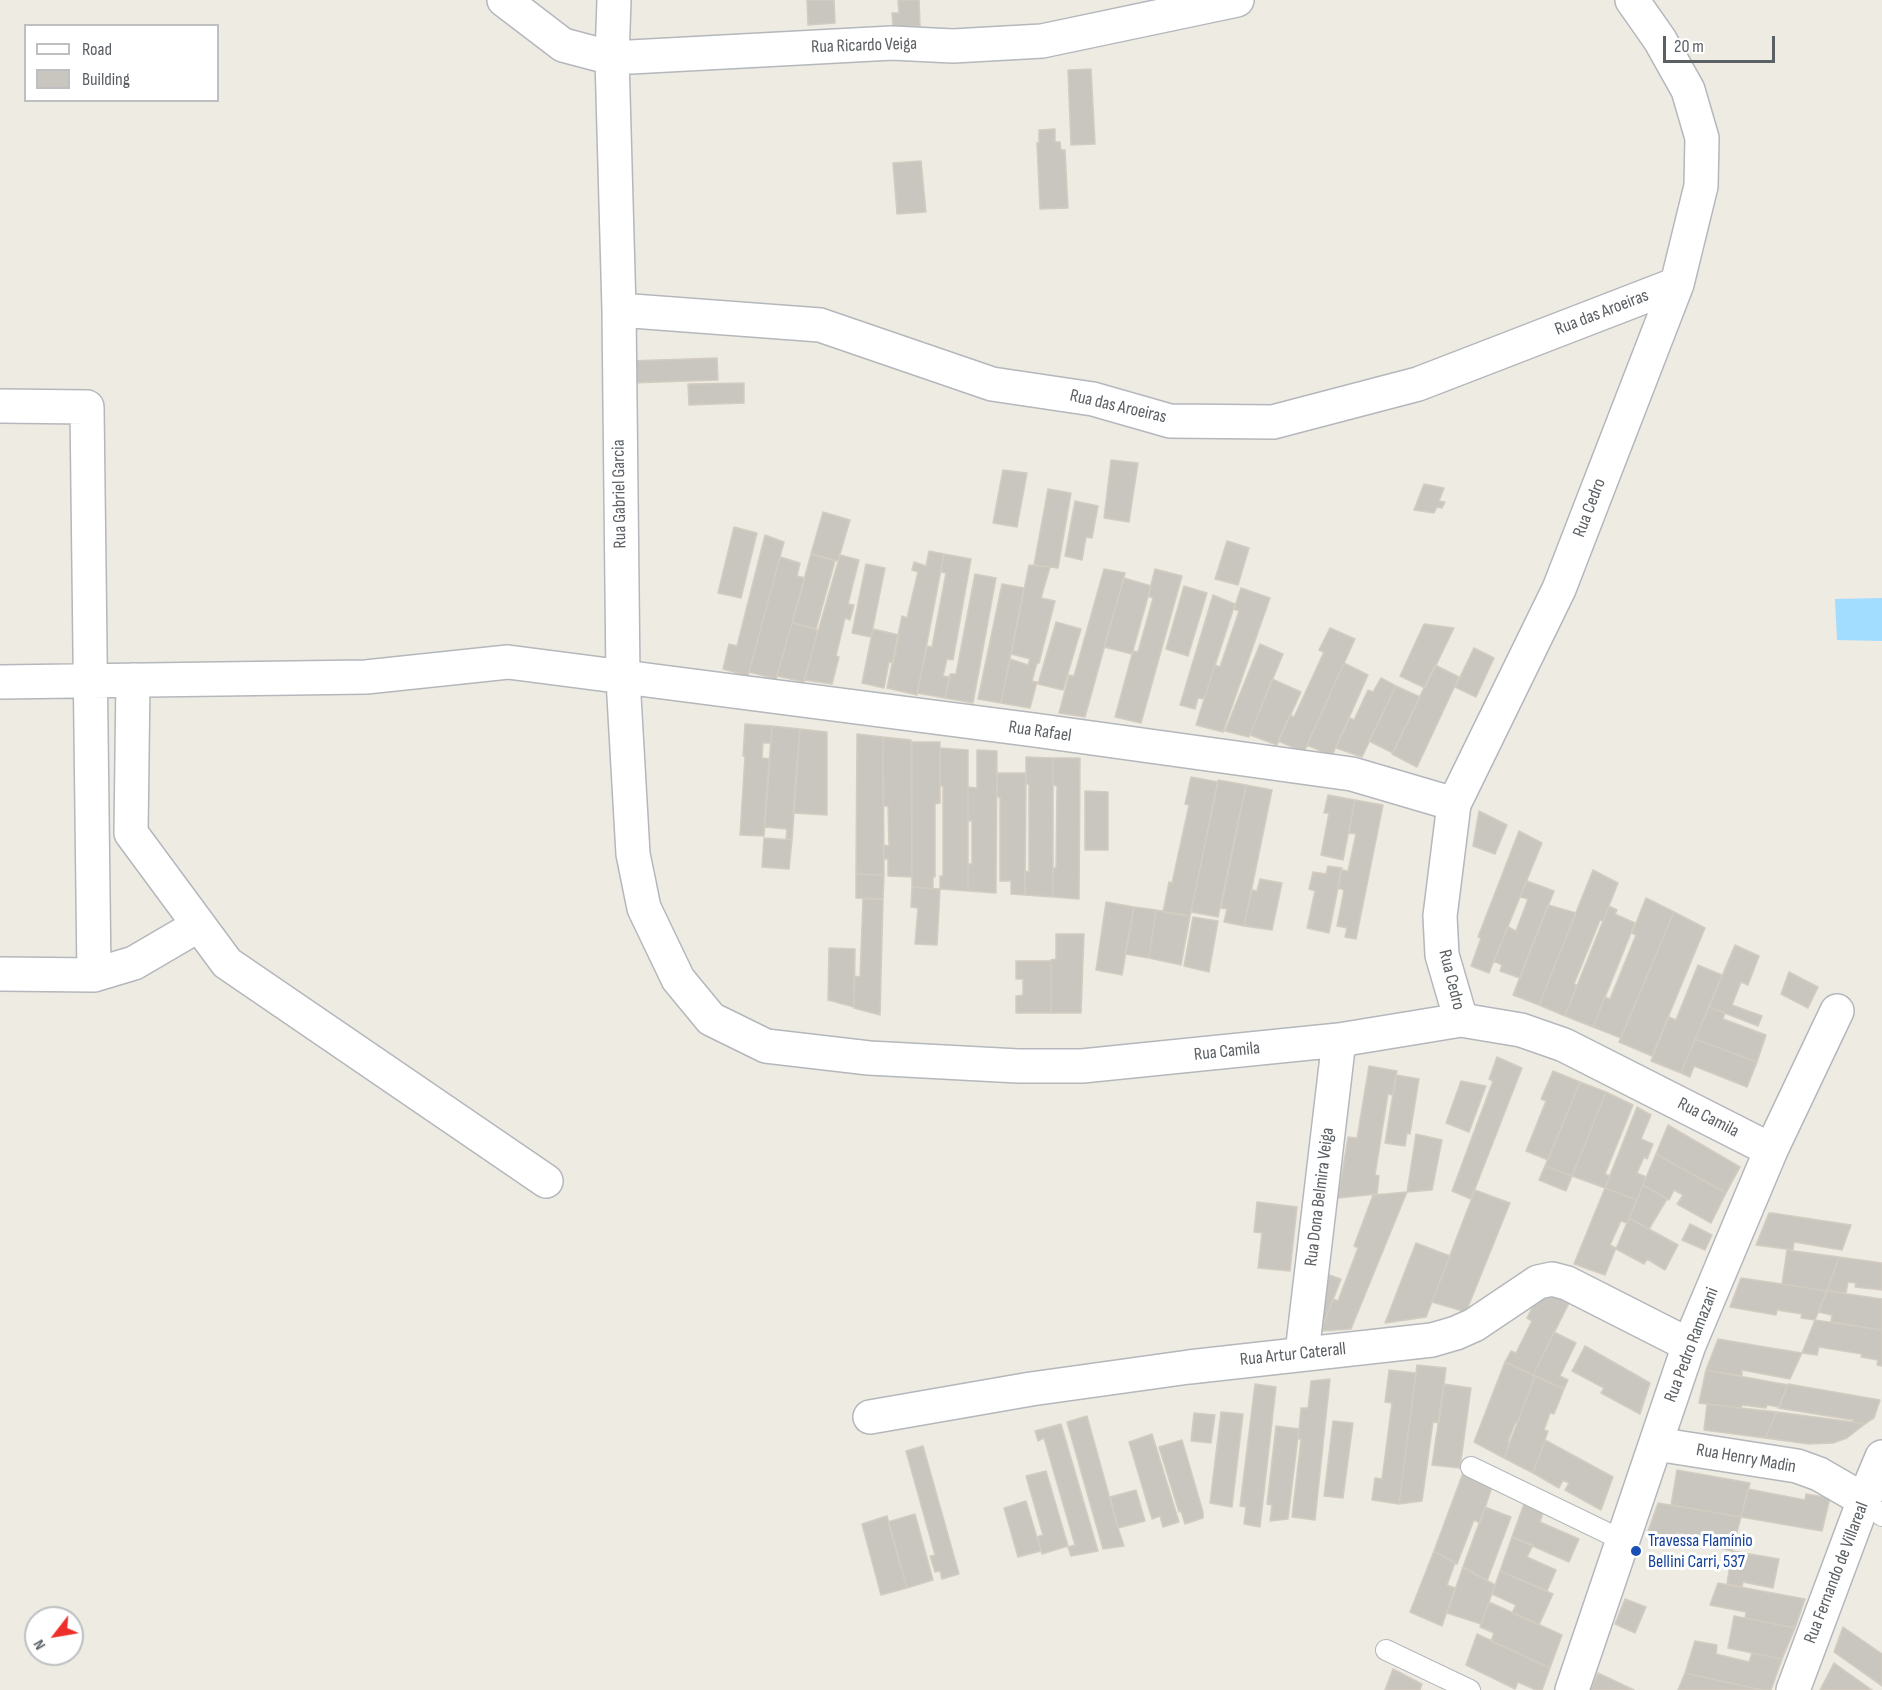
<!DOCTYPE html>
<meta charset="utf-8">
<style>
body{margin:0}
#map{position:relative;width:1882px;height:1690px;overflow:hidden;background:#eeebe3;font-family:"Sofia Sans Condensed",sans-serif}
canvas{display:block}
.legend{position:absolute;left:24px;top:24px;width:195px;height:78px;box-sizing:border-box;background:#fff;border:2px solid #bdbfc1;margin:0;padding:8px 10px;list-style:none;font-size:18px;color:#5b6064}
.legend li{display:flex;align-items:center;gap:12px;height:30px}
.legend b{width:30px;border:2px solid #bdbfc1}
.north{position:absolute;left:24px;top:1606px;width:60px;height:60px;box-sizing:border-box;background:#fff;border:2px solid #bdbfc1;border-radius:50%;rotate:239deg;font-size:16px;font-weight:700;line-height:24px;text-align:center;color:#5b6064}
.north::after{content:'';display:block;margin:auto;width:21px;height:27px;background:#ed2e2b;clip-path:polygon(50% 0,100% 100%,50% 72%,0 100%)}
.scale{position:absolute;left:1663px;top:36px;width:112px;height:27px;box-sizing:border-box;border:3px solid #5b6064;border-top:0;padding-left:8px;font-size:18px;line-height:21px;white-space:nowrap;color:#5b6064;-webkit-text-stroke:4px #fff;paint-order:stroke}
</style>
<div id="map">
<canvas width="1882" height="1690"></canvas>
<ul class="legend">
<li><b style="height:8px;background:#fff"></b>Road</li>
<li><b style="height:16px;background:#c9c6c0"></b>Building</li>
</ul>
<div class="north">N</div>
<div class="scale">20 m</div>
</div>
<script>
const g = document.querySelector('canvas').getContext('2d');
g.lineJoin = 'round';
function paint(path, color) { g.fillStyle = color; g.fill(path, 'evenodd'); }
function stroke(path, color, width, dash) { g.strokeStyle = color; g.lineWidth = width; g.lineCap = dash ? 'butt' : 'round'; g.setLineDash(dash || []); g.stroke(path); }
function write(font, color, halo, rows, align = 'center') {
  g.font = font + ' "Sofia Sans Condensed",sans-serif'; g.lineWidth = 6; g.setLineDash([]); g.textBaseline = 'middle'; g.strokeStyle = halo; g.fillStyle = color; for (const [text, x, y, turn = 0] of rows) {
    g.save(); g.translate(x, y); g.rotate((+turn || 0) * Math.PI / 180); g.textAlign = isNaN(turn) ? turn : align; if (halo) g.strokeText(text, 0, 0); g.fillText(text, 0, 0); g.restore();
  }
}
paint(new Path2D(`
 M1882 598V641L1837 640 1835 599Z`), '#a2dcff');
const building = new Path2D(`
 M807 0H834L835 23 808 25Z
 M898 0H919L920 26 893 27 892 13H899Z
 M1091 69 1095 144 1071 145 1068 70Z
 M1055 129V142H1060L1061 150H1065L1068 208 1040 209 1037 143H1039V130Z
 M921 161 926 212 897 214 893 163Z
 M717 358 718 380 630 383 629 361Z
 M744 383V403L689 405 688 384Z
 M1111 460 1138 463 1129 522 1104 518Z
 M1003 470 1027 473 1017 527 993 523Z
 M1424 484 1444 488 1439 501 1445 502 1442 508 1437 507 1434 513 1414 510Z
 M1048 489 1071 493 1058 568 1034 565Z
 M1075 501 1098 506 1092 538 1086 537 1082 560 1065 556Z
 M823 512 850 520 838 561 811 554Z
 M734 527 757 533 741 598 718 593Z
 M765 535 784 542 748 676 723 669 729 644 737 646Z
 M1227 541 1249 548 1238 585 1215 579Z
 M929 551 944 554 917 695 887 688 902 616 907 618 918 572 912 570 914 562 926 566Z
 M811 554 835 561 816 629 792 623Z
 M944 554 971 559 953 660 947 659 943 676 950 677 945 698 917 693 927 646 932 647 946 573 941 572Z
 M840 555 859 560 848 604 854 605 850 620 845 618 836 656 839 657 833 680 832 684 804 680Z
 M780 557 800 563 797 576 805 578 776 679 749 672Z
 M866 564 885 568 871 637 852 633Z
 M1029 565 1050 567 1041 598 1055 601 1039 663H1037L1032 681 1037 682 1030 708 1001 703 1010 659 1028 665 1030 659 1011 654Z
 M1104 569 1125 573 1085 717 1059 713 1069 675 1074 676Z
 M1155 569 1182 576 1141 723 1115 717 1133 651 1138 652 1153 598 1148 596Z
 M975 574 996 578 973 703 945 698 950 674H956Z
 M1124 578 1151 586 1132 654 1104 647Z
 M1002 584 1024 588 1001 703 978 699Z
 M1184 586 1207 593 1188 656 1166 649Z
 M1241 588 1270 598 1223 732 1196 725 1215 665 1220 667 1239 611 1234 609Z
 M1213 595 1235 604 1204 699 1198 698 1195 709 1180 705Z
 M1056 622 1081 629 1063 690 1038 684Z
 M792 623 818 630 804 682 777 676Z
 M1424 624 1454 628 1425 688 1400 676Z
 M1330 628 1355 639 1304 752 1278 741 1290 715 1294 717 1324 652 1319 650Z
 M873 629 899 635 893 663 889 662 884 688 862 683Z
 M1260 644 1283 654 1249 737 1225 731Z
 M1474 648 1494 658 1476 697 1455 687Z
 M1344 663 1368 675 1332 756 1307 745Z
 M1435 665 1459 677 1417 767 1392 754Z
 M1381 678 1396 686 1362 757 1336 748 1350 718 1354 720 1368 690 1373 692Z
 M1272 679 1301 692 1277 745 1250 735Z
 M1396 686 1420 697 1393 753 1369 741Z
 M745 724 772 726 771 743H763L762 758 770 759 764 836 740 835 745 756H743Z
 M772 726 800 729 792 840 786 839 787 829 764 827Z
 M800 729 827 732V815L793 813Z
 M857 734 883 737 884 875 856 874Z
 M883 737 911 740 912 877 888 876V859H884L883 845 889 846 888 806H883Z
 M912 742H940V803L935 804V877H933V889L912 887Z
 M940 748 968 750V891L940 889V876H943V786H940Z
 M977 750 997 751 996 893 968 891V864H972V821H968V787L977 788Z
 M1026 757 1053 758V897L1025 895V871L1029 872V784H1026Z
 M1053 758H1080L1079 899 1053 897V868H1056L1057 786 1053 785Z
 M997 773H1026L1025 895 1011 894V881H1000V797H997Z
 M1191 777 1218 782 1190 916 1163 912 1169 882 1172 883 1189 805 1185 804Z
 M1218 780 1246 785 1218 917 1191 912Z
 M1246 785 1272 790 1244 926 1224 922 1227 909 1221 908Z
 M1085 791 1108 792V850H1085Z
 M1328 795 1355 800 1343 860 1321 855 1329 813H1324Z
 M1355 800 1383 805 1356 939 1345 937 1347 928 1337 926 1344 890 1338 888 1341 870 1348 871 1356 834 1349 833Z
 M1479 811 1507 825 1495 854 1473 846Z
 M1519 831 1542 843 1489 973 1471 966 1481 938 1478 937Z
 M764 838 792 840 789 869 762 867Z
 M1328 866 1342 868 1329 933 1307 928 1315 891 1309 889 1313 872 1326 874Z
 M1593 870 1618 883 1603 921 1600 920 1574 984 1577 985 1565 1016 1539 1005Z
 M856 874 884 875 883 899 856 898Z
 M1260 879 1282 883 1272 930 1244 926 1252 890 1257 891Z
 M1527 881 1554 891 1520 978 1500 971 1502 965 1494 961 1508 927 1516 931 1528 899 1520 897Z
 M912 887 940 889 937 945 915 944 918 908 911 907Z
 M1646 898 1674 912 1621 1038 1593 1027 1605 997 1610 999 1636 935 1632 933Z
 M863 899H883L880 1015 854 1008V976L860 977Z
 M1106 902 1134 907 1122 975 1096 970Z
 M1548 905 1576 913 1539 1005 1513 995Z
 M1609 906 1617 910 1615 914 1635 923 1593 1027 1565 1016Z
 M1134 907 1156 910 1149 958 1125 954Z
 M1156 910 1190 916 1181 965 1149 958Z
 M1674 912 1705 928 1652 1056 1619 1042Z
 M1193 917 1218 921 1209 972 1184 966Z
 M1056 934H1084L1081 1013H1051V960L1056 959Z
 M1735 945 1759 956 1748 985 1741 982 1732 1005 1762 1016 1758 1026 1709 1007Z
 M829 948 855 949 854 1007 828 1000Z
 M1016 961H1051V1013H1016V996L1023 995V979H1016Z
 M1698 965 1722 975 1681 1073 1651 1061 1669 1017 1676 1020Z
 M1789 972 1818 987 1808 1008 1781 994Z
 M1709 1007 1725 1013 1723 1019 1766 1035 1757 1062 1695 1039Z
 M1695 1039 1757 1062 1747 1087 1694 1066 1690 1077 1681 1073Z
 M1497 1057 1522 1068 1471 1199 1452 1191 1493 1081 1489 1079Z
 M1369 1066 1397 1071 1393 1095 1388 1094 1375 1175 1379 1176 1377 1194 1338 1198 1348 1137 1357 1138Z
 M1553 1071 1580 1082 1548 1160 1526 1151 1546 1101 1541 1099Z
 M1396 1075 1419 1079 1410 1134 1407 1133 1405 1146 1385 1143Z
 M1461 1081 1486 1086 1469 1132 1446 1123Z
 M1580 1082 1606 1092 1572 1176 1545 1166Z
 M1606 1092 1633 1105 1605 1174 1610 1176 1605 1188 1572 1176Z
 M1637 1107 1651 1115 1641 1139 1653 1144 1647 1159 1644 1157 1637 1173 1646 1177 1637 1200 1605 1188Z
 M1668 1125 1740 1167 1726 1193 1656 1154Z
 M1416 1134 1442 1140 1432 1190 1407 1192Z
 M1656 1154 1726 1193 1711 1223 1677 1204 1683 1195 1674 1190 1669 1200 1643 1185Z
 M1545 1166 1572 1176 1566 1191 1539 1180Z
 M1643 1185 1667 1199 1649 1229 1629 1218Z
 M1605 1188 1637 1200 1627 1223 1621 1221 1610 1245 1616 1248 1605 1275 1574 1264Z
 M1475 1190 1510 1203 1466 1312 1432 1302Z
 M1407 1192 1351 1329 1321 1331 1333 1299 1338 1301 1358 1248 1354 1246 1373 1195Z
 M1257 1202 1297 1207 1290 1271 1258 1268 1262 1233 1254 1232Z
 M1769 1213H1772L1851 1225 1842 1250 1794 1242 1793 1250 1756 1245Z
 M1629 1218 1678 1245 1665 1270 1647 1259 1644 1264 1616 1249Z
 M1690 1224 1712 1235 1705 1250 1682 1240Z
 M1416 1243 1450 1256 1426 1317 1385 1323Z
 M1787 1250 1839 1257 1827 1291 1782 1284Z
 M1839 1257 1882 1263V1290L1855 1287 1856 1283 1848 1282 1846 1293 1827 1291Z
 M1326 1274 1341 1279 1321 1331V1309Z
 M1741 1278 1782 1284 1827 1291 1815 1320 1801 1318 1802 1314 1777 1310 1776 1315 1730 1307Z
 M1541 1290 1569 1303 1533 1375 1505 1362 1511 1351 1516 1353 1532 1321 1527 1318Z
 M1827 1291 1882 1299V1330L1831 1322 1832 1315 1818 1312Z
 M1815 1320 1882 1330V1366L1877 1365 1878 1360 1861 1357 1862 1354 1819 1347 1817 1355 1802 1353Z
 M1554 1332 1576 1343 1560 1376 1568 1380 1564 1389 1533 1375Z
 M1718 1339 1765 1347 1802 1353 1790 1379 1742 1370V1376L1706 1370Z
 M1585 1346 1650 1383 1640 1414 1601 1393 1604 1388 1572 1371Z
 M1505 1362 1535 1376 1517 1424 1515 1423 1508 1442 1510 1443 1504 1458 1474 1442Z
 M1417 1365 1446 1368 1444 1384 1439 1423 1433 1422 1422 1501 1399 1504Z
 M1389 1370 1416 1373 1399 1504 1372 1500 1375 1478 1382 1479 1392 1403 1385 1402Z
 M1706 1370 1788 1385V1384L1779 1407 1767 1405 1766 1408 1742 1405 1741 1408 1699 1403Z
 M1535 1376 1564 1389 1554 1414 1550 1413 1544 1430 1548 1431 1533 1473 1504 1458Z
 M1330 1379 1315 1520 1292 1517 1301 1439H1298L1301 1408H1308L1311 1381Z
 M1255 1384 1276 1387 1260 1527 1244 1524 1246 1507 1240 1506Z
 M1444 1384 1471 1388 1460 1468 1432 1465Z
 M1788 1384 1880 1400 1874 1418 1865 1424 1853 1422V1420L1778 1408Z
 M1707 1404 1741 1408 1777 1412 1765 1438 1704 1430Z
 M1221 1412 1243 1414 1232 1507 1210 1503Z
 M1777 1412 1853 1422 1865 1424 1847 1438 1833 1443 1809 1444 1765 1438Z
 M1194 1413 1215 1415 1211 1443 1191 1441Z
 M1087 1416 1118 1528 1124 1546 1103 1549 1067 1422Z
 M1333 1421 1353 1423 1343 1498 1324 1496Z
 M1061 1424 1098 1551 1071 1556 1068 1547 1075 1545 1044 1438 1038 1441 1035 1431Z
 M1276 1426 1299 1429 1288 1519 1270 1521 1272 1505 1267 1504Z
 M1152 1434 1179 1522 1163 1527 1160 1516 1152 1519 1129 1442Z
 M1182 1440 1203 1512V1518L1185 1524 1181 1511 1179 1512 1159 1447Z
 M1545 1440 1613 1477 1601 1510 1565 1490 1569 1483 1563 1480 1559 1488 1533 1473Z
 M923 1446 959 1574 942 1579 940 1571 935 1572 930 1556 935 1555 906 1451Z
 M1677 1470 1750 1483 1741 1517 1671 1505Z
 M1046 1471 1068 1546 1042 1554 1037 1537 1043 1535 1026 1476Z
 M1463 1473 1492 1487 1480 1523 1474 1520 1457 1564 1434 1551Z
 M1748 1489 1805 1500 1806 1494 1830 1498 1822 1531 1741 1517Z
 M1136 1490 1145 1521 1118 1528 1110 1497Z
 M1026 1501 1041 1551 1018 1557 1004 1508Z
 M1658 1503 1741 1517 1732 1551 1716 1547 1717 1540 1676 1533 1675 1539 1647 1534Z
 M1524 1504 1543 1513 1540 1522 1579 1539 1569 1562 1512 1537Z
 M1485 1507 1511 1517 1487 1581 1463 1567Z
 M915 1514 933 1580 907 1588 888 1522Z
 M887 1516 907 1588 881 1595 862 1524Z
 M1512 1537 1533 1545 1527 1557 1556 1570 1547 1591 1500 1571Z
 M1434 1551 1455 1563 1447 1585 1455 1588 1442 1626 1410 1612Z
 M1732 1551 1779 1559 1773 1588 1743 1582 1742 1587 1727 1584Z
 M1463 1567 1495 1585 1481 1624 1447 1613Z
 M1500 1571 1553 1594 1539 1625 1512 1613 1516 1605 1492 1594Z
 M1718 1583 1805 1599 1795 1628 1745 1618 1746 1612 1710 1605Z
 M1625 1599 1646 1607 1635 1633 1615 1624Z
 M1489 1602 1562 1635 1550 1668 1491 1641 1494 1633 1480 1627Z
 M1734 1616 1795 1628 1782 1659 1728 1648Z
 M1843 1627 1882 1654V1686L1834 1652Z
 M1477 1634 1550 1668 1542 1690H1536L1518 1682 1515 1689 1466 1665Z
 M1695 1641 1717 1645 1716 1654 1749 1662 1752 1653 1782 1659 1771 1690H1762L1685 1673Z
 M1834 1663 1872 1690H1820Z
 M1393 1669 1422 1684 1420 1690H1385Z
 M1598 1673 1634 1690H1591Z
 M1685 1673 1762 1690H1678Z`);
paint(building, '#c9c6c0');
stroke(building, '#d3ccc1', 1.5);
const service = new Path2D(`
 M1471 1467 1624 1541
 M1864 1500 1882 1516
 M1386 1650 1470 1690`);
const minor = new Path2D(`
 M504 0 563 45 612 58 892 43 953 46 1042 41 1237 0
 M614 0 612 58 619 310 623 679 633 854 644 908 678 979 711 1019 766 1046 869 1058 1018 1066H1082L1339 1040 1461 1020 1521 1030 1564 1045 1771 1150
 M619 310 820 325 992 384 1093 399 1170 421 1273 422 1418 384 1677 284
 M0 406 87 407 94 975 0 974
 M133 680 131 833 227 963 546 1181
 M0 682 366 677 508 662 1034 730 1352 774 1454 804
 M94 975 134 963 199 925
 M1461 1020 1442 955 1440 916 1454 804 1559 589 1677 284 1701 186 1702 138 1688 90 1660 40 1632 0
 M1302 1353 1339 1040
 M870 1417 1031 1389 1189 1367 1432 1340 1456 1333 1474 1325 1538 1282 1552 1279 1567 1283 1689 1345
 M1656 1444 1797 1466 1819 1474 1864 1500
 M1572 1690 1689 1345 1771 1150 1837 1011
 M1793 1690 1864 1500 1882 1457`);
stroke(service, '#b4b7bb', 22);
stroke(minor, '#b4b7bb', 36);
stroke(service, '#fff', 20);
stroke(minor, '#fff', 33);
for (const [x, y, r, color] of [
 [1636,1551,6,"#1a4fb4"]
]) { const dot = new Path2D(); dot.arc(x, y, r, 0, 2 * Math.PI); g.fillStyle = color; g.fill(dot); stroke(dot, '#fff', 2); }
write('18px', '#5b6064', '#fff', [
 ["Rua Ricardo Veiga",864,46,-2],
 ["Rua das Aroeiras",1602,313,-21],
 ["Rua das Aroeiras",1118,407,13],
 ["Rua Gabriel Garcia",620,494,-91],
 ["Rua Cedro",1590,508,-69],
 ["Rua Rafael",1040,732,8],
 ["Rua Cedro",1451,980,76],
 ["Rua Camila",1227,1052,-6],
 ["Rua Camila",1708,1118,27],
 ["Rua Dona Belmira Veiga",1320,1197,-83],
 ["Rua Pedro Ramazani",1692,1345,-69],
 ["Rua Artur Caterall",1293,1355,-6],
 ["Rua Henry Madin",1746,1459,10],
 ["Rua Fernando de Villareal",1837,1573,-69]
]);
write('18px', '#164399', '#fff', [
 ["Travessa Flamínio",1648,1541],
 ["Bellini Carri, 537",1648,1562]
], 'left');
</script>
